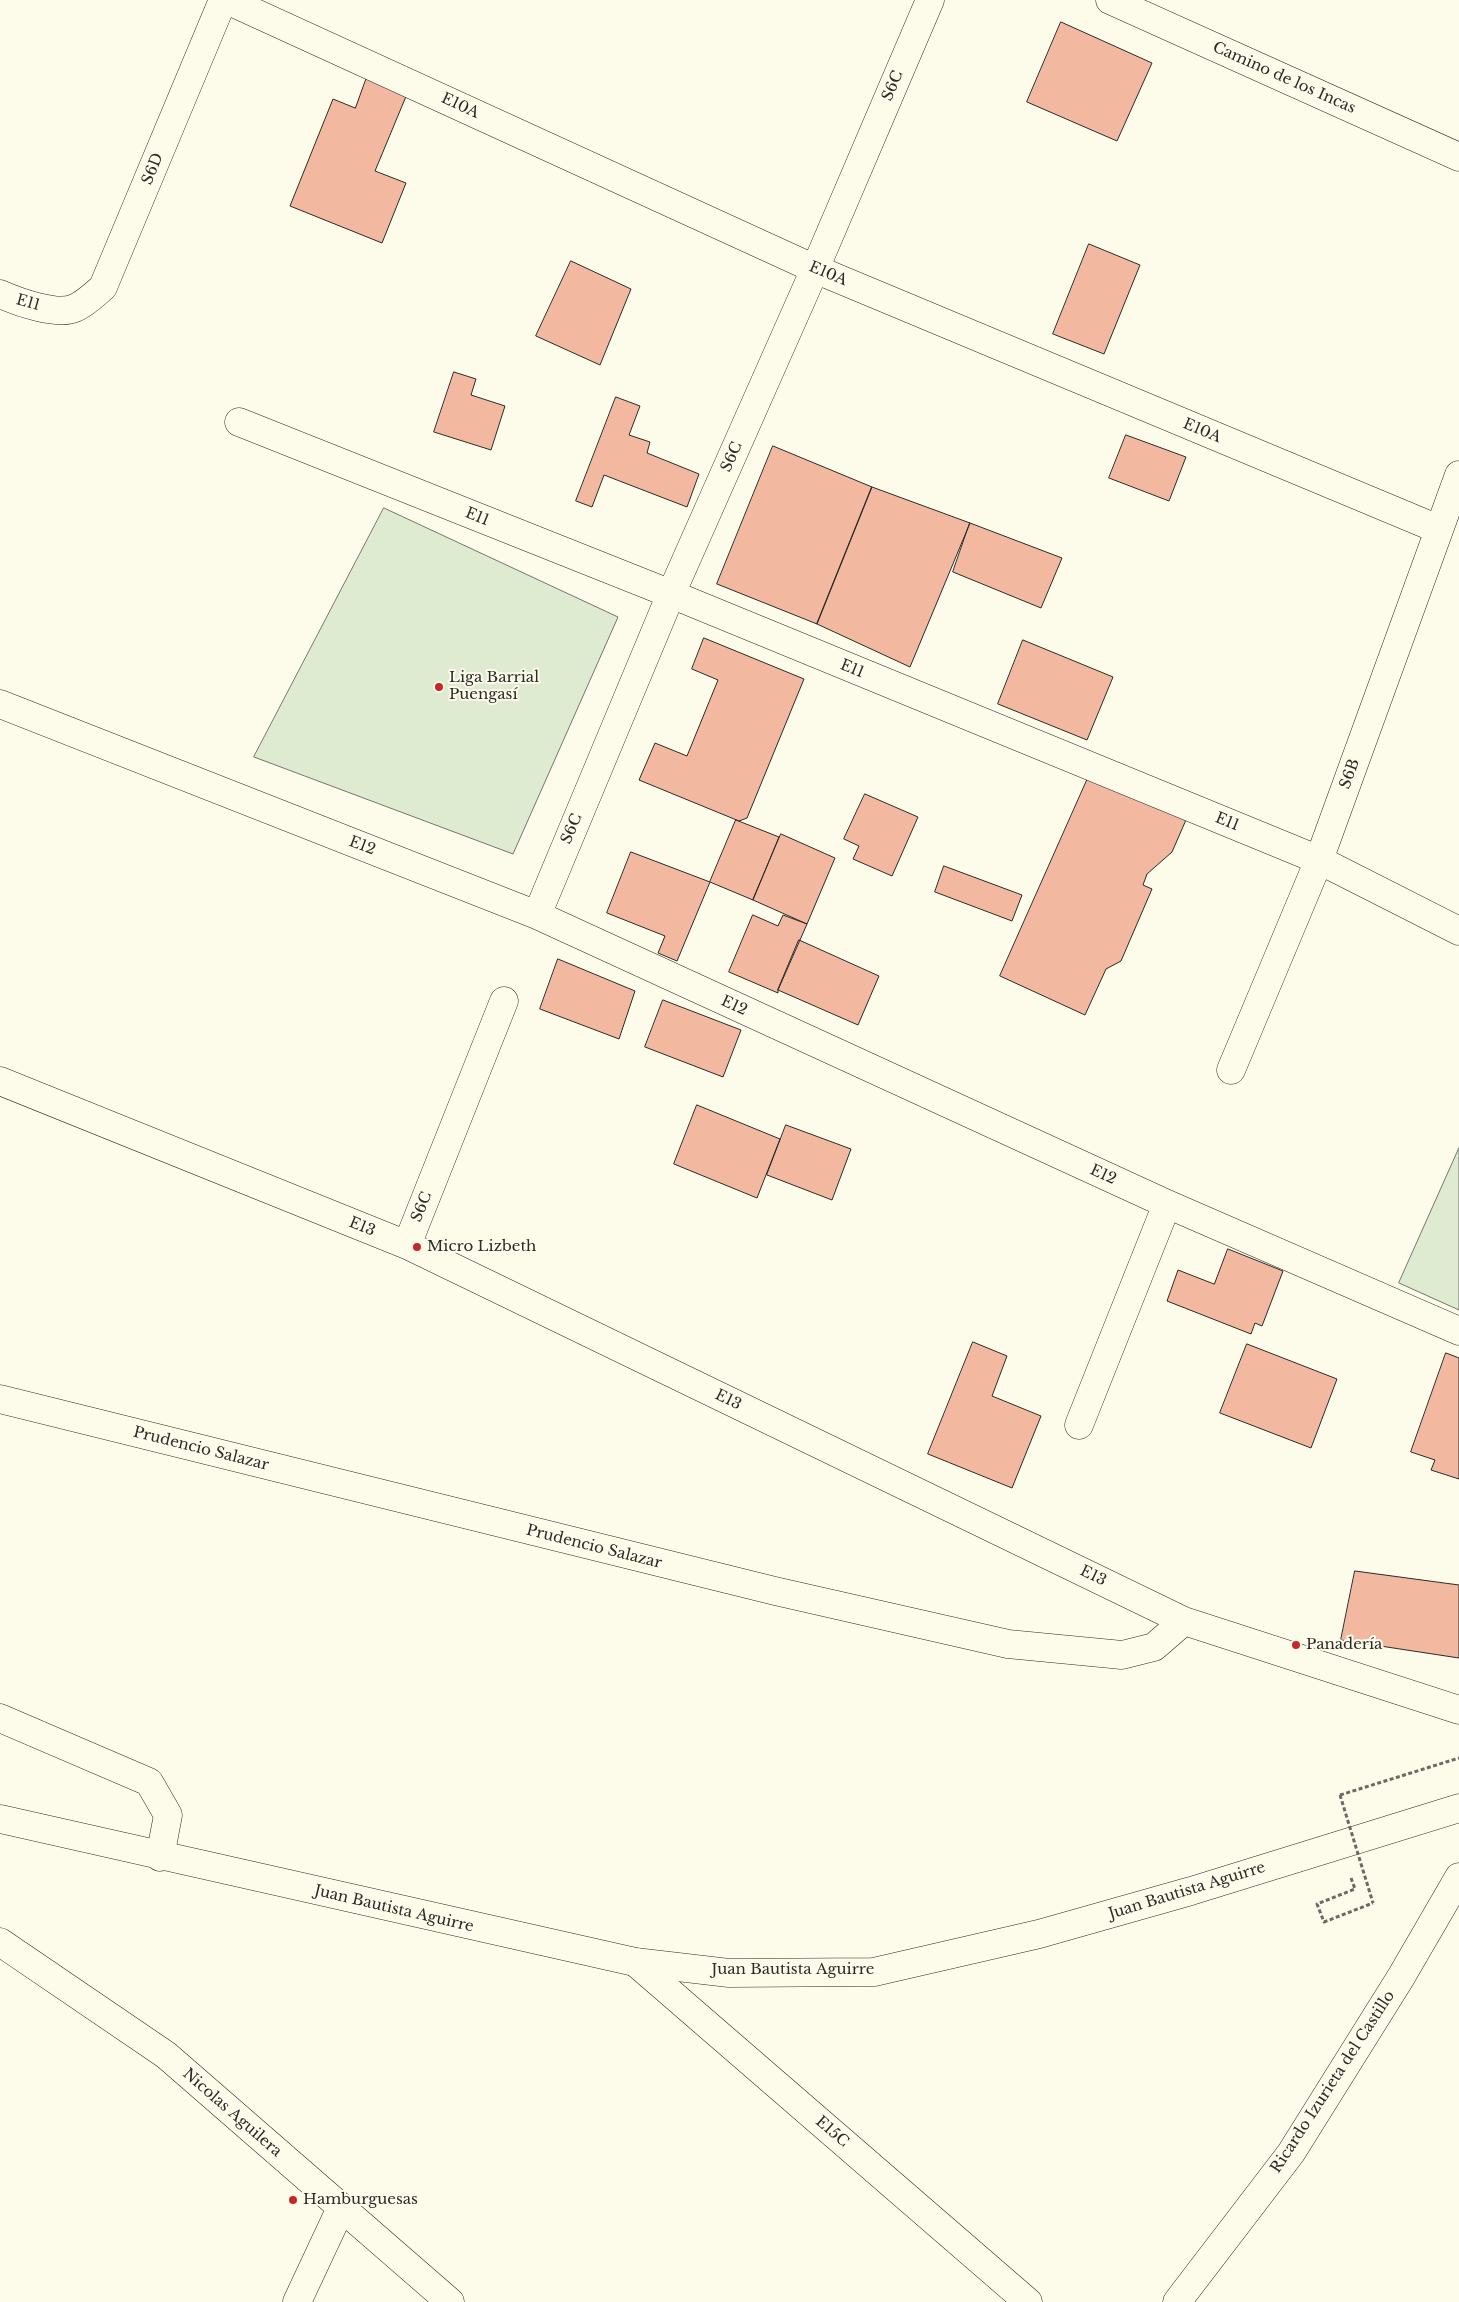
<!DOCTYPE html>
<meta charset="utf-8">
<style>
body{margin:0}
canvas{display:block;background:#fdfbea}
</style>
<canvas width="1459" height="2302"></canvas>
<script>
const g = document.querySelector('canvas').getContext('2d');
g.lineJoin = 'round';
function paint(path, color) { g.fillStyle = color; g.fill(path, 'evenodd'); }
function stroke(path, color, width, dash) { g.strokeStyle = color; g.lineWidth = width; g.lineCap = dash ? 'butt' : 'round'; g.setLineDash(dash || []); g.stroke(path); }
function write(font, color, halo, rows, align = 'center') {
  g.font = font + ' "Libre Baskerville",serif'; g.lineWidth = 4; g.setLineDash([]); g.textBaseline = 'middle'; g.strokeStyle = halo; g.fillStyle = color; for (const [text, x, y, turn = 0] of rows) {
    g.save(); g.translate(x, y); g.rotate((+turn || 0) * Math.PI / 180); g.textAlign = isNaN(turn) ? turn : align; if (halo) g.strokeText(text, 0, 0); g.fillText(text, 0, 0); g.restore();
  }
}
const green = new Path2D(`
 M384 508 618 617 513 854 254 757Z
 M1459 1148V1310L1399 1283Z`);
paint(green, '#deebd1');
stroke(green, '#74746e', 1);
const building = new Path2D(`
 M1061 22 1152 63 1117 141 1027 102Z
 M367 77 407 94 375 171 406 183 382 243 290 206 333 99 355 108Z
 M1089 244 1140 265 1104 354 1053 334Z
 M571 261 631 289 600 365 536 336Z
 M454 372 476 379 471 395 505 406 491 450 434 432Z
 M616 397 640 406 629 435 650 442 647 453 699 474 687 507 604 475 592 507 576 501Z
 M1126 435 1186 457 1169 501 1109 478Z
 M773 446 872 487 817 624 717 584Z
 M872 487 970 523 910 667 817 624Z
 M970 523 1062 558 1041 608 953 572Z
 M704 638 804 679 747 818 739 821 639 780 655 743 687 756 718 680 692 669Z
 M1023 640 1113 677 1087 740 998 704Z
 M1088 778 1189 813 1172 852 1147 874 1143 885 1152 889 1121 961 1106 969 1085 1015 1000 976Z
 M865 794 918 817 892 876 853 859 859 846 844 839Z
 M736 820 779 837 753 900 710 882Z
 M781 834 835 858 807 924 753 900Z
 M631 852 710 882 677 961 658 953 665 936 607 913Z
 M944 866 1022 895 1012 921 935 892Z
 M753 915 778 926 783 915 807 924 778 990V993L729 972Z
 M799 940 879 976 858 1025 778 990Z
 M558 959 635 991 619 1039 540 1009Z
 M663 1000 741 1030 723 1077 645 1047Z
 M697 1105 780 1139 757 1198 674 1164Z
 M786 1125 851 1149 832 1200 767 1175Z
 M1228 1249 1283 1271 1262 1326 1255 1323 1251 1334 1167 1301 1178 1270 1214 1284Z
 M973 1342 1007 1356 992 1396 1041 1416 1012 1488 928 1454Z
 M1247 1344 1337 1379 1311 1448 1220 1413Z
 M1446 1353 1459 1358V1479L1431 1470 1435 1460 1411 1452Z
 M1355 1571 1459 1585V1658L1341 1640Z`);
paint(building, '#f2b8a0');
stroke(building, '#2b2b2b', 1);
const street = new Path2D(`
 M227 0 815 269 1438 529
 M1110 0 1459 157
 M0 294C18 302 57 316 75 308 86 303 94 295 103 287L223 0
 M239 422 671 594 1319 860 1459 931
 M0 704 537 915 1167 1204 1459 1331
 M537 915 671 594 815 269 930 0
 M1231 1070 1319 860 1459 475
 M0 1081 407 1245 1184 1621 1459 1710
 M407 1245 504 1001
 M0 1399 775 1591 1008 1644 1122 1655 1154 1647 1184 1621
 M1079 1425 1167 1204
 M0 1718 149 1782 168 1815 160 1857
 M0 1942 166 2055 450 2302
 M635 1962 1028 2302
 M297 2302 341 2208`);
const secondary = new Path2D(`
 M0 1819 635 1962 729 1973 874 1972 1039 1934 1191 1891 1459 1808
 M1177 2302 1291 2153 1401 1977 1459 1877`);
stroke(street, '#2b2b2b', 29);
stroke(secondary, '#2b2b2b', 29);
stroke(new Path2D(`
 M1340 1795 1459 1758
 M1351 1878 1355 1889 1317 1904 1324 1922 1373 1903`), '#6a6964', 3, [4, 2.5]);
stroke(street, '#fdfbea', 28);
stroke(secondary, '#fdfbea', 28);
stroke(new Path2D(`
 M1340 1795 1373 1903`), '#6a6964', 3, [4, 2.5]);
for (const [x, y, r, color] of [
 [439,687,5,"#c62828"],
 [417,1247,5,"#c62828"],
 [1296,1645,5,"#c62828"],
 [293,2200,5,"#c62828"]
]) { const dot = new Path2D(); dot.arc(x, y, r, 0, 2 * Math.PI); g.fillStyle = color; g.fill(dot); stroke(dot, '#fdfbea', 2); }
write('15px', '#2b2b2b', '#fdfbea', [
 ["Camino de los Incas",1284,78,24],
 ["S6C",893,86,-67],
 ["E10A",460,106,25],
 ["S6D",153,169,-68],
 ["E10A",828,274,23],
 ["E11",28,303,16],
 ["E10A",1202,431,23],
 ["S6C",732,457,-66],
 ["E11",477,517,22],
 ["E11",852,669,22],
 ["S6B",1350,774,-70],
 ["E11",1227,822,22],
 ["S6C",572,829,-67],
 ["E12",362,846,21],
 ["E12",734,1006,25],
 ["E12",1103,1175,25],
 ["S6C",422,1207,-68],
 ["E13",362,1227,22],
 ["E13",728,1400,26],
 ["Prudencio Salazar",201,1449,14],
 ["Prudencio Salazar",594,1547,14],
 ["E13",1093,1576,26],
 ["Juan Bautista Aguirre",1187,1891,-17],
 ["Juan Bautista Aguirre",394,1909,13],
 ["Juan Bautista Aguirre",793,1970],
 ["Ricardo Izurieta del Castillo",1333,2082,-57],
 ["Nicolas Aguilera",232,2113,41],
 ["E15C",832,2132,41]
]);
write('15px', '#2b2b2b', '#fdfbea', [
 ["Liga Barrial",449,678],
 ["Puengasí",449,695],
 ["Micro Lizbeth",427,1247],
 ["Panadería",1306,1645],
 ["Hamburguesas",303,2200]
], 'left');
</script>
